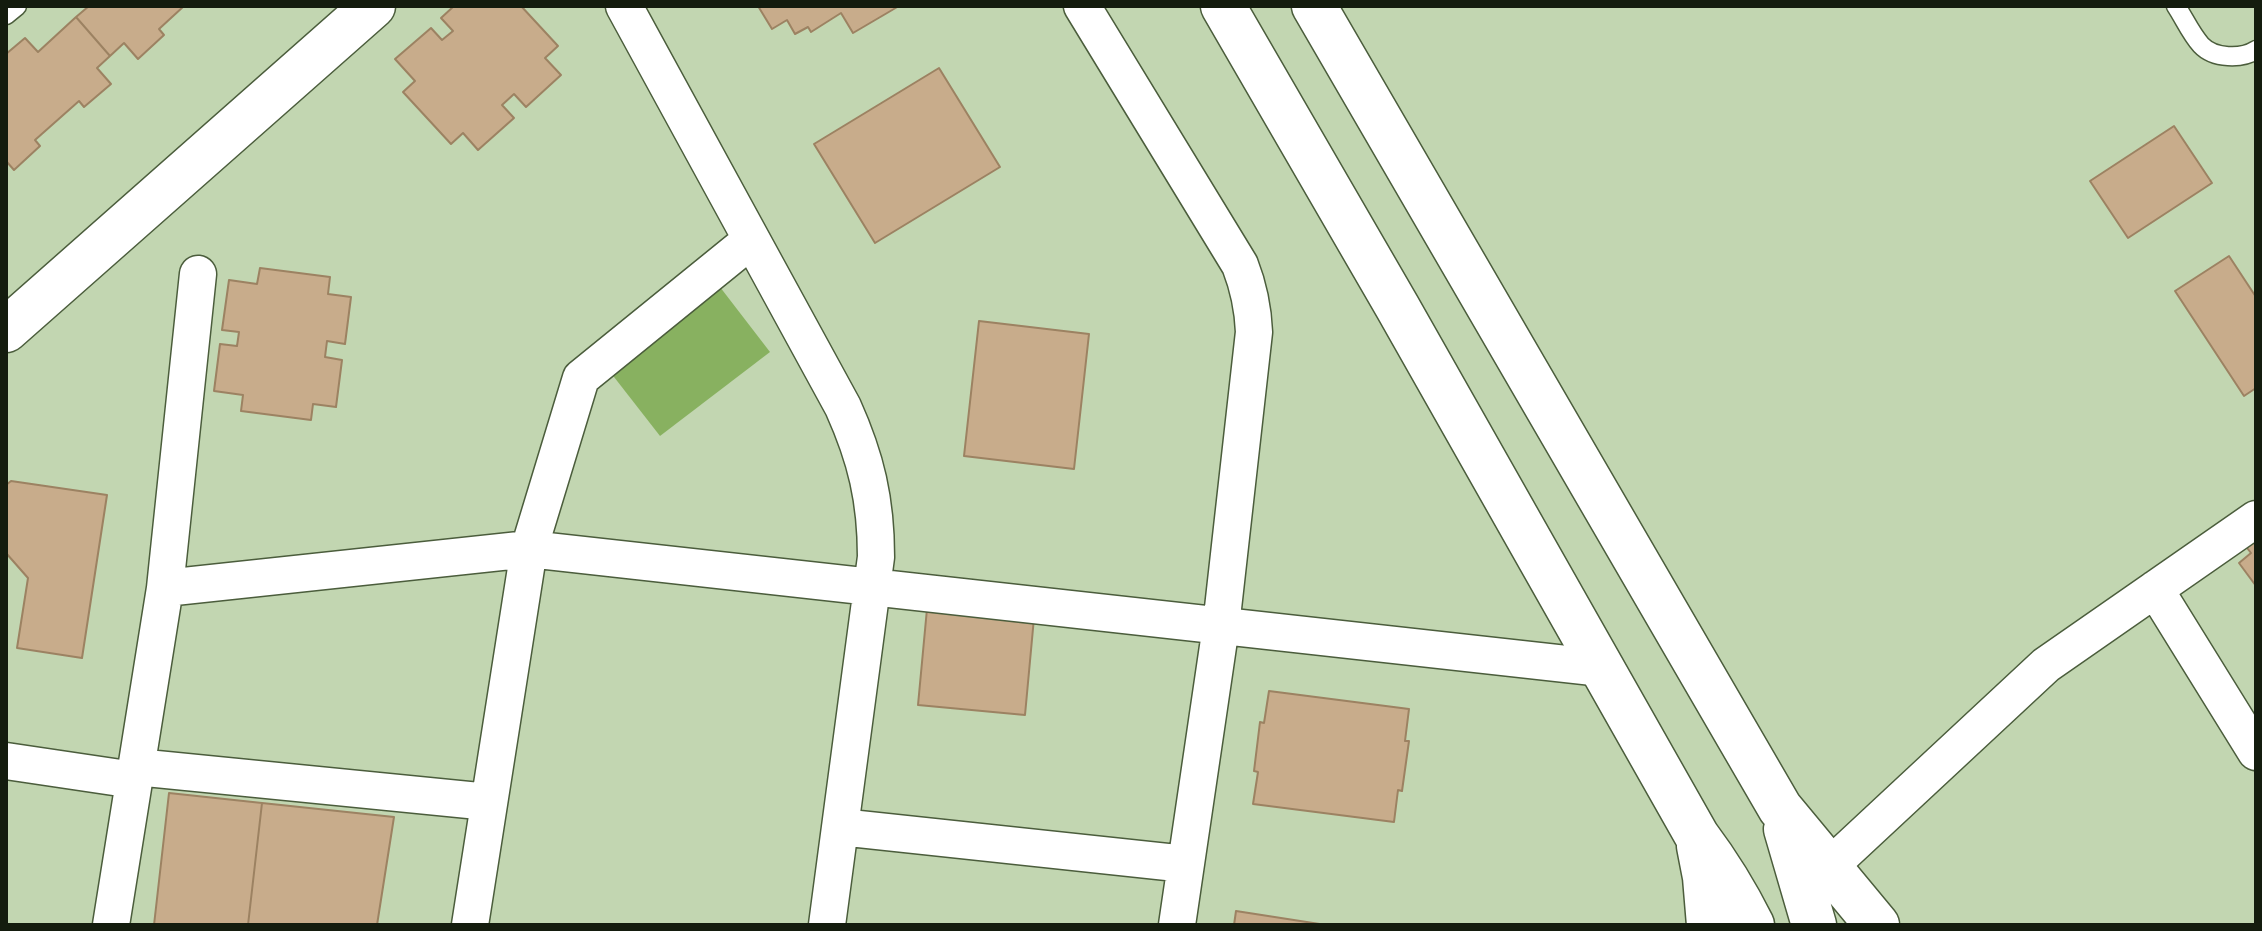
<!DOCTYPE html>
<style>
body{margin:0}
#map{position:relative;width:2262px;height:931px;overflow:hidden;background:#c2d6b1;font-family:Cabin,sans-serif}
canvas{display:block}
.frame{position:absolute;inset:0;border:8px solid #141c0e;pointer-events:none}
</style>
<div id="map">
<canvas width="2262" height="931"></canvas>
<div class="frame"></div>
</div>
<script>
const g = document.querySelector('canvas').getContext('2d');
g.lineJoin = 'round';
function paint(path, color) { g.fillStyle = color; g.fill(path, 'evenodd'); }
function stroke(path, color, width, dash) { g.strokeStyle = color; g.lineWidth = width; g.lineCap = dash ? 'butt' : 'round'; g.setLineDash(dash || []); g.stroke(path); }
paint(new Path2D(`
 M710 274 770 352 660 436 600 359Z`), '#88b160');
const building = new Path2D(`
 M89 6H184L159 29 164 35 138 59 124 43 110 56 76 17Z
 M454 6H521L558 46 545 58 561 75 526 107 514 94 502 105 514 118 478 150 463 133 451 144 403 92 415 81 395 59 431 28 442 40 453 31 441 18Z
 M758 6H899L853 33 841 13 811 32 808 27 795 34 787 20 772 29Z
 M76 17 110 56 97 68 111 84 84 107 79 101 35 140 40 146 14 170 6 161V54L25 38 38 52Z
 M939 68 1000 167 875 243 814 144Z
 M2174 126 2212 183 2128 238 2090 181Z
 M2229 256 2256 297V388L2244 396 2175 291Z
 M260 268 330 277 328 294 351 297 345 344 327 341 325 357 342 360 336 407 313 404 311 420 241 411 243 395 214 391 220 344 237 346 239 332 222 330 229 280 257 284Z
 M979 321 1089 334 1074 469 964 456Z
 M11 481 107 495 82 658 17 648 28 578 6 553V485Z
 M2256 518V586L2239 563 2251 553 2236 534Z
 M928 598 1035 607 1025 715 918 705Z
 M1269 691 1409 709 1405 741H1409L1402 791 1398 790 1394 822 1253 804 1258 772 1254 771 1260 722 1264 723Z
 M169 793 262 803 248 925H154Z
 M262 803 394 817 377 925H248Z
 M1236 911 1326 925H1234Z`);
paint(building, '#c8ac8b');
stroke(building, '#9c8262', 2);
const lane = new Path2D(`
 M2176 6C2184 18 2191 34 2201 45 2214 59 2242 59 2256 50
 M6 15 17 6`);
const street = new Path2D(`
 M624 6 843 407C866 458 876 500 876 557L827 925
 M1082 6 1240 265C1249 288 1253 308 1254 332L1221 626 1177 925
 M165 588 529 549 1602 668
 M2155 589 2256 752
 M6 761 134 780
 M136 767 489 802
 M840 827 1186 864
 M1829 867 2046 665 2256 519
 M111 925 165 588 198 274
 M470 925 529 549 581 378 751 240`);
const secondary = new Path2D(`
 M1223 6 1398 308 1697 836C1718 864 1736 893 1752 925
 M1314 6 1780 808 1877 925
 M6 330 373 6
 M1786 829 1814 925
 M1699 846 1705 877 1709 925`);
stroke(lane, '#4b5d3c', 21);
stroke(street, '#4b5d3c', 39);
stroke(secondary, '#4b5d3c', 47);
stroke(lane, '#fff', 18);
stroke(street, '#fff', 36);
stroke(secondary, '#fff', 44);
</script>
